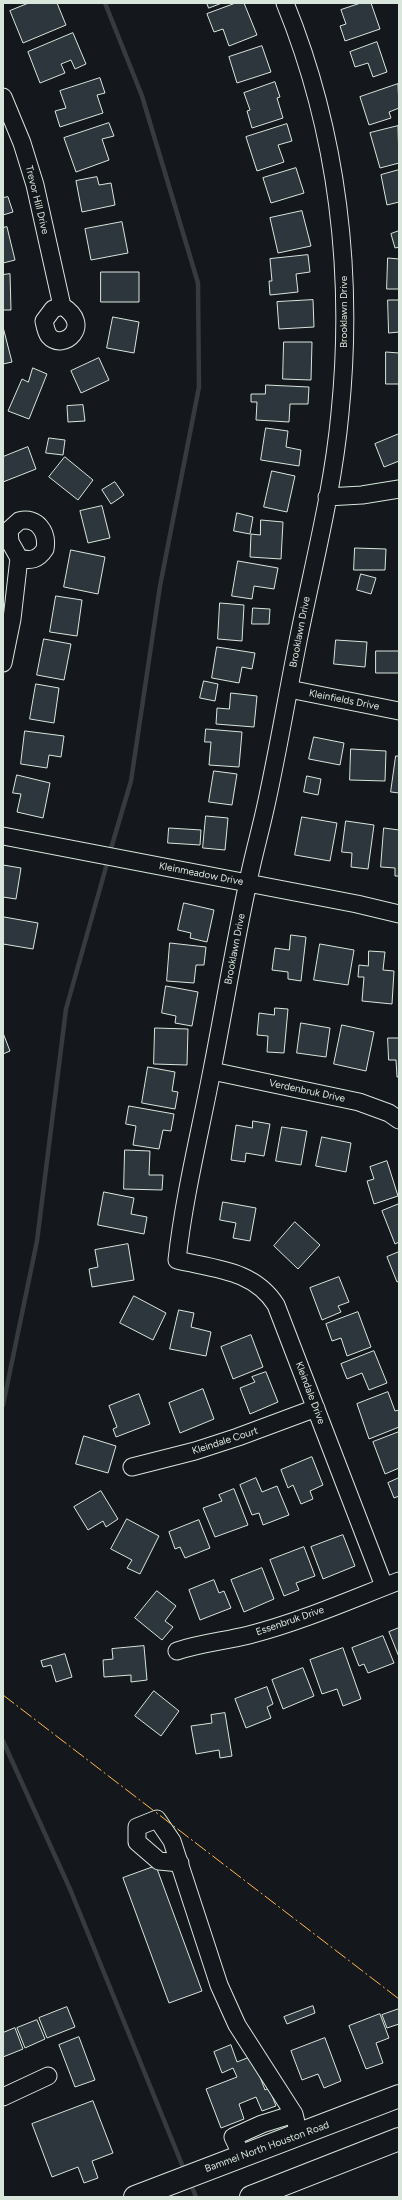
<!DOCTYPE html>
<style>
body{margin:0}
#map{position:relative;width:402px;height:2200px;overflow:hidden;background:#14181c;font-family:Figtree,sans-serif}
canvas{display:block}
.frame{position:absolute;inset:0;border:4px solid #d8e6dc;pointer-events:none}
</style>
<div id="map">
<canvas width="402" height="2200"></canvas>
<div class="frame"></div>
</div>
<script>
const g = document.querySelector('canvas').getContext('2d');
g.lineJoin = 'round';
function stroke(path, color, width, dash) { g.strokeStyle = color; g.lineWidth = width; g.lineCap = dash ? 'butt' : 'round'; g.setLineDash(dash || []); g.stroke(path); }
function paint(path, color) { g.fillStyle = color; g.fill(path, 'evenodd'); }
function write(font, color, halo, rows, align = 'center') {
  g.font = font + ' Figtree,sans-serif'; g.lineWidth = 3; g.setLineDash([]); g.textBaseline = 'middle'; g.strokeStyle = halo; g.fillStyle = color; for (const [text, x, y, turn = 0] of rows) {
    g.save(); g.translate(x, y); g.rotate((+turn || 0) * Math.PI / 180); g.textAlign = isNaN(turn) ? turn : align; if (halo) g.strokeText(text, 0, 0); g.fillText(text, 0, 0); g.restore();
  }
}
stroke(new Path2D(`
 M105 3 142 96 198 283 199 387 160 586 131 781 110 852
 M3 1405 37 1241 66 1009 108 860
 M3 1741 70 1889 185 2172
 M190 2182 196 2197`), '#363b3e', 4.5);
const building = new Path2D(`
 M29 3H57L66 25 23 43 10 11Z
 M207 3H222L209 8Z
 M236 3H244L257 35 229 46 223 29 214 32 207 14Z
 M361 3H371L380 29 345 41 340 26 346 24 341 10Z
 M73 33 86 64 75 69 71 60 61 64 65 73 40 83 28 52Z
 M377 42 387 72 373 77 368 63 355 67 350 52Z
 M262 46 271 72 237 83 229 57Z
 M100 78 105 93 97 95 103 113 60 127 55 111 66 108 60 91Z
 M275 82 280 97 277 98 283 118 252 128 247 111 250 110 244 93Z
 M398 84 399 108 389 112 391 118 369 125 360 97Z
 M109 123 114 136 102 139 109 160 76 172 64 138Z
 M287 124 292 141 278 145 284 162 257 171 246 137Z
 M398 126 399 163 380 168 370 133Z
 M296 168 304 193 271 203 263 178Z
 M399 170V202L387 205 381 175Z
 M97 177 99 185 111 183 115 205 82 212 76 181Z
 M8 197 13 212 3 215V198Z
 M302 211 311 246 278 253 270 218Z
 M122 222 128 253 91 260 85 229Z
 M7 227 15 260 3 263V228Z
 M399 231V247L395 248 391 234Z
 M308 255 310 272 296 274 298 292 270 295 269 281H272L270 259Z
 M388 258 399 259V289H387Z
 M101 272H139V302H101Z
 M10 274 11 310H3V275Z
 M313 300 314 327 279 329 277 302Z
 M388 300H399V332L389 333Z
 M113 317 139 322 134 353 107 348Z
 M3 327 12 362 3 364Z
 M284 342H312L311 380 283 379Z
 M386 352 399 353V384H386Z
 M99 358 109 380 81 393 71 371Z
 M33 368 47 374 29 419 8 411 22 379 28 382Z
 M266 385 309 387 308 404H290L289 422 256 420 257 402H251V394H265Z
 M83 405 85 421 68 422 67 406Z
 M266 428 288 431 286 447 301 450 299 466 261 460Z
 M399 434V461L384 467 375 444Z
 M49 438 65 440 63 455 46 453Z
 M28 447 36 469 3 482V457Z
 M65 457 93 480 78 500 49 477Z
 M272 471 295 476 287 512 264 507Z
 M115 482 124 495 111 504 102 490Z
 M102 506 110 538 88 543 80 511Z
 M237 513 253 517 250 534 234 531Z
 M261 520 283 522 281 559 250 557 251 534 260 535Z
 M355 548 386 549 385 570H354Z
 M71 550 105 557 98 594 64 587Z
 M238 561 278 568 274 589 254 586 252 599 232 596Z
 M361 574 376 578 371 594 357 590Z
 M56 596 82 600 77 636 50 632Z
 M220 603 244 605 242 641 218 639Z
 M253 608 270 609 269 624H252Z
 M44 639 71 644 64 680 37 675Z
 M336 640 367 642 365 667 334 664Z
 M217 647 255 653 252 669 242 667 239 683 212 678Z
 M376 651H399V673H376Z
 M204 681 218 684 215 701 200 698Z
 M36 684 59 688 54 723 30 719Z
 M231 693 257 696 254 727 216 724 217 708 229 709Z
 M206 729 242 732 239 767 209 765 211 742H205Z
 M25 731 64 736 61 757 49 755 47 768 21 764Z
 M314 737 344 743 340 765 309 759Z
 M351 749 386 751 385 781 350 780Z
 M396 756H399V793L391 792Z
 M214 771 237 774 232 805 209 802Z
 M17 775 50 783 43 818 17 812 21 794 13 793Z
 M307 776 321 779 318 795 304 792Z
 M206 816 228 818 225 850 203 848Z
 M302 817 337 823 330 861 295 855Z
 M346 821 374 825 368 869 351 867 352 853 342 852Z
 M169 828 201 830 200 845 168 843Z
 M384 828 399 830V876H395V868L381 867Z
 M3 865 21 868 16 899 3 897Z
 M184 903 214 910 207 942 190 938 191 933 178 930Z
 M4 917 38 923 33 949 3 944Z
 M291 935 306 937 301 981 288 979V972L272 970 275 948 289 950Z
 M170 943 206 947 204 965H196L194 983 167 981Z
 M320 944 354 950 348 985 314 980Z
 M369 951 385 952 383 970 394 971 392 1004 362 1001 364 977H358L359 965 368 966Z
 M166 986 198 992 192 1026 175 1023 176 1016 162 1013Z
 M275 1008 288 1009 284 1053 267 1052 268 1036 257 1035 259 1013 274 1015Z
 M301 1023 330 1028 326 1057 297 1053Z
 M342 1025 374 1032 366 1071 334 1064Z
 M155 1028 188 1029 187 1065 154 1064Z
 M3 1033 10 1051 3 1054Z
 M388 1038H399V1077H397L396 1060H389Z
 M148 1067 175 1072 172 1091 178 1092 175 1109 142 1103Z
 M129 1106 174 1114 171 1131 163 1130 159 1149 133 1145 136 1126 126 1124Z
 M253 1121 270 1124 264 1156 246 1153 245 1162 231 1160 236 1125 252 1128Z
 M282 1127 307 1131 301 1165 276 1161Z
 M322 1137 351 1143 346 1172 316 1166Z
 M125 1150 150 1151 149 1175H163L162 1190 124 1189Z
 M387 1161 398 1196 374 1204 367 1181 374 1179 370 1167Z
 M104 1192 134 1198 131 1214 147 1217 144 1234 98 1225Z
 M223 1202 256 1208 250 1241 233 1238 236 1223 220 1220Z
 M399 1204V1242L395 1244 382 1211Z
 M295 1222 320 1245 298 1269 274 1246Z
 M128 1244 134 1280 92 1287 89 1269 98 1267 95 1250Z
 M399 1252V1281L397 1282 387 1257Z
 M339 1277 349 1302 338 1306 341 1312 322 1320 310 1288Z
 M134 1296 166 1313 153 1340 120 1323Z
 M179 1310 194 1313 191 1327 211 1332 206 1356 170 1349Z
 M358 1312 371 1347 347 1356 341 1338 332 1341 326 1324Z
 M251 1335 263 1367 233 1379 221 1347Z
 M374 1351 387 1383 369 1390 362 1373 347 1379 341 1364Z
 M266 1372 278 1402 250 1414 240 1388 255 1382 252 1377Z
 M203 1389 214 1419 180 1433 169 1403Z
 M388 1392 395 1411 399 1410V1427L369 1439 357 1404Z
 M139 1394 150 1424 116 1437 113 1429 117 1427 109 1406Z
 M399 1432V1468L385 1474 373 1442Z
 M84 1436 116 1446 108 1473 76 1464Z
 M312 1457 323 1485 310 1491 313 1499 301 1504 293 1485 288 1488 281 1470Z
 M256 1478 262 1492 277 1486 289 1515 263 1525 259 1513 252 1515 240 1485Z
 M399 1478V1496L394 1498 388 1483Z
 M234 1489 248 1525 215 1537 203 1508 222 1501 219 1495Z
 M101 1491 118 1519 106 1527 103 1521 88 1530 74 1507Z
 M127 1519 159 1536 140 1574 127 1568 132 1560 111 1549Z
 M199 1520 210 1548 185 1558 180 1547 175 1549 169 1532Z
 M343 1535 355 1566 323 1579 311 1547Z
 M304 1547 315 1576 296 1583 299 1590 284 1596 270 1560Z
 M262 1568 274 1599 244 1612 231 1580Z
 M214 1580 219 1593 224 1591 231 1608 200 1620 189 1590Z
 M157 1591 176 1606 165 1621 173 1627 162 1640 135 1618Z
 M399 1628V1657L389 1632Z
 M383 1636 394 1663 368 1673 364 1664 359 1666 352 1648Z
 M144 1646 147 1680 131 1682V1675L104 1677 103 1660 113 1659 112 1649Z
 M343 1648 361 1699 343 1706 337 1689 322 1694 310 1660Z
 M65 1654 72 1677 56 1682 51 1665 43 1667 41 1661Z
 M303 1668 314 1696 283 1709 272 1680Z
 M267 1687 273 1704 267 1707 271 1718 246 1728 235 1699Z
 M154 1691 179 1711 161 1736 135 1716Z
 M225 1713 232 1756 220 1758 219 1750 196 1754 191 1726 212 1723 211 1715Z
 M156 1866 202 1991 169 2003 123 1878Z
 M313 2006 315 2013 287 2024 284 2017Z
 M67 2007 75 2027 47 2038 39 2018Z
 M399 2009V2024L387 2028 382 2015Z
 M380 2014 389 2038 376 2043 383 2063 366 2069 349 2026Z
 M37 2020 45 2039 25 2048 17 2028Z
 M15 2028 23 2049 3 2057V2033Z
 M79 2037 95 2080 75 2087 59 2045Z
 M325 2038 341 2081 324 2088 318 2074 302 2080 291 2051Z
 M231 2045 237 2062 252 2056 265 2090 269 2088 276 2106 262 2111 256 2097 239 2104 244 2119 221 2128 206 2089 237 2077 233 2068 222 2073 214 2052Z
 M93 2101 113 2153 92 2161 98 2178 84 2183 78 2167 52 2177 32 2124Z`);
paint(building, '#2c363c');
stroke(building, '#d8e6dc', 1);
const minor = new Path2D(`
 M285 3C338 133 354 274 340 413 333 490 313 566 298 641 287 696 278 751 266 805 260 833 252 860 247 887 234 948 224 1009 212 1070 200 1133 184 1196 177 1260 215 1269 254 1270 276 1305L384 1586
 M3 97 22 143 35 185 62 306C94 325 63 352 49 336 46 332 45 326 44 321L53 309 62 306
 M327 497 362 495 399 489
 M3 663 12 619 19 558 10 542 9 530 19 521C37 516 48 532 45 549 38 560 31 561 19 558
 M289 689 399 711
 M3 836 357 904 399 914
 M212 1071 359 1102 389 1113 399 1120
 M132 1467 195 1451 238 1437 316 1408
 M177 1651C201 1643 225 1641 249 1635 300 1622 350 1600 399 1581
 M180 1863 159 1861 137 1842V1827L157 1819 172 1841 219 1985 237 2025 294 2114 299 2135
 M3 2097 48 2076
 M242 2156 233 2137 262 2124 294 2114`);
const major = new Path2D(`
 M135 2197 399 2096
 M251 2197 399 2139`);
stroke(minor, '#d8e6dc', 19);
stroke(major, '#d8e6dc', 24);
stroke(minor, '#14181c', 17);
stroke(major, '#14181c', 22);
stroke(new Path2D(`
 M3 1695 399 1999`), '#ffb74d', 1, [14, 3, 2, 3]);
write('10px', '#d8e6dc', '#14181c', [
 ["Trevor Hill Drive",37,200,76],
 ["Brooklawn Drive",344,312,-90],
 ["Brooklawn Drive",300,632,-79],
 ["Kleinfields Drive",344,700,11],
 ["Kleinmeadow Drive",201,874,11],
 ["Brooklawn Drive",235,949,-79],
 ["Verdenbruk Drive",307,1091,12],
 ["Kleindale Drive",310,1393,69],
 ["Kleindale Court",225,1441,-18],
 ["Essenbruk Drive",290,1621,-19],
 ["Bammel North Houston Road",267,2147,-20]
]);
</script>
